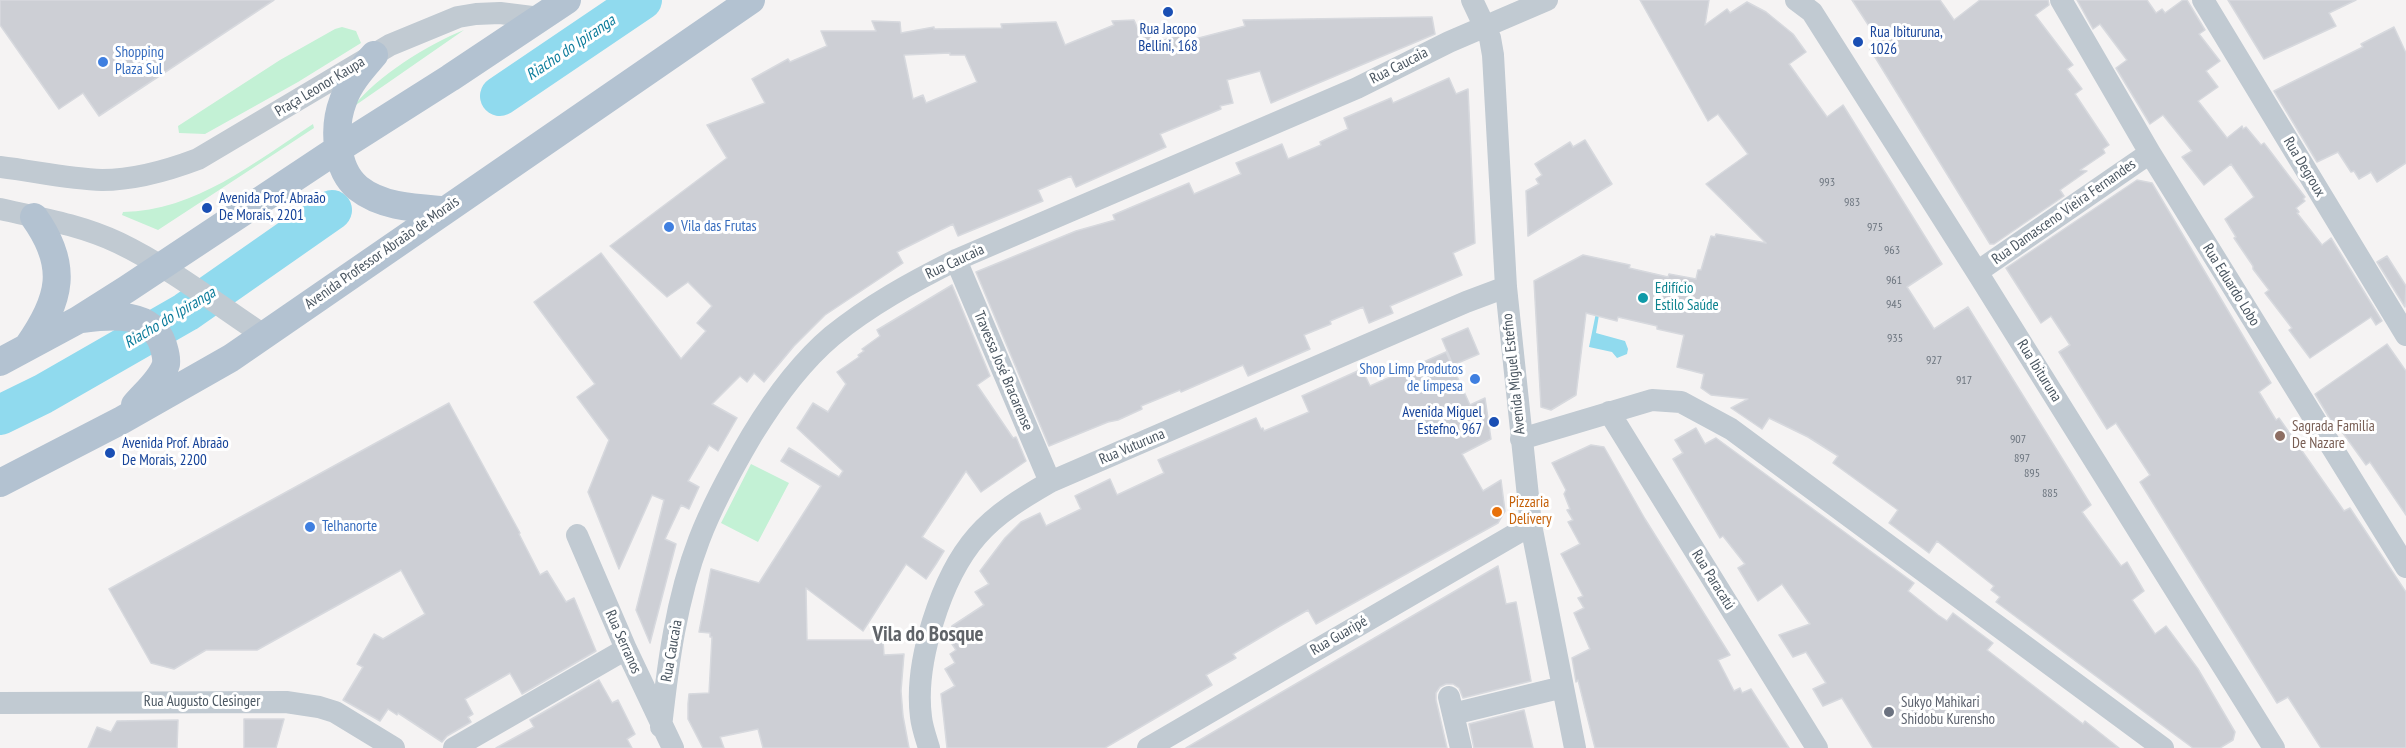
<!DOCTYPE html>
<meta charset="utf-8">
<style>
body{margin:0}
canvas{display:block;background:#f5f3f3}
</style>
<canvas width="2406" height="748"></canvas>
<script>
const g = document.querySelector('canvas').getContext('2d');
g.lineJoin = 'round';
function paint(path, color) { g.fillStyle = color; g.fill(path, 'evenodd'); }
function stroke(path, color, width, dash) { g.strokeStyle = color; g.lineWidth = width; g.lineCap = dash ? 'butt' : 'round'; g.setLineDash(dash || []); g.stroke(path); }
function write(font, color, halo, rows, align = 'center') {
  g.font = font + ' "PT Sans Narrow",sans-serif'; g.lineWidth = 6; g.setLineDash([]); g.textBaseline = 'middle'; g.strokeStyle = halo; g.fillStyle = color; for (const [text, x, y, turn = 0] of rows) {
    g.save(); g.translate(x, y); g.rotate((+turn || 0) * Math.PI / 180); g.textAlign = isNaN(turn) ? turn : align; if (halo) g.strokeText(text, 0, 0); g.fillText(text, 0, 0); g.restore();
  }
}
paint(new Path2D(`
 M342 27 356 31 361 43 298 82 205 134 179 133 178 126 280 60 335 29Z
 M464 30 353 107C377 76 427 45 464 30Z
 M313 124 314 128 158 230 122 215 123 212C195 211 255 162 313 124Z
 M751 464 789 483 758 542 721 523Z`), '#c3f1d5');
paint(new Path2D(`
 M1603 291 1596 333 1625 341 1628 349 1627 354 1617 358 1612 352 1589 347 1597 308Z`), '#90daee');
stroke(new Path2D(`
 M500 96 642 0
 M0 415 43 394 186 312 332 210`), '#90daee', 40);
const building = new Path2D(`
 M0 0H274L99 116 83 93 59 109 0 25Z
 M1640 0H1709L1705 25 1727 9 1730 13 1747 2 1766 12 1793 34 1806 52 1789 64 1827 117 1843 105 1942 264 1907 287 1934 329 1968 307 2091 505 2082 512 2121 566 2127 562 2144 591 2132 600 2155 634 2166 626 2198 669 2235 732 2233 740 2220 748H2193L1996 602 2000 597 1991 590 1994 586 1937 541 1929 553 1889 523 1898 510 1833 463 1838 456 1808 437 1769 418 1762 429 1731 408 1748 399 1711 395 1701 388 1704 374 1677 367 1684 335 1657 329V326L1618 317 1617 321 1586 313 1576 395 1551 410 1541 407 1534 281 1583 255 1630 265 1629 268 1668 277 1669 274 1696 279 1698 270H1701L1711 236 1715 237 1716 234 1766 243 1706 184 1748 154 1718 114 1708 121Z
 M1852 0H1940L1954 20 1980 0H2048L2049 5 2035 15 2073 65 2067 69 2082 89 2075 94 2109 145 2103 149 2105 153 2080 170 2087 171 2060 190 2064 196 1994 244H1990L1870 49 1880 43Z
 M2077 0H2147L2156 13 2162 9 2165 13 2183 0H2187L2205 30 2199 34 2220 61 2206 71 2218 87 2198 101 2227 138 2242 126 2243 129 2246 127 2261 145 2264 143 2305 197 2303 199 2305 201 2296 208 2299 212 2297 213 2322 245 2331 238 2382 321 2376 325 2371 317 2310 358 2289 330 2292 328 2265 293 2269 290 2253 269V266L2234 238 2236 237 2225 219 2254 197 2231 164 2204 185 2182 157 2192 151 2163 115 2150 124 2116 68 2127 60 2100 24 2093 29Z
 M2228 0H2356L2329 13 2336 26 2264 59Z
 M1432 17 1435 34 1271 103 1260 71 1227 80 1233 103 1220 106 1221 109 1160 134 1166 147 1076 187 1071 176 1038 190 1043 201 958 236 953 224 897 252 903 263 825 315 794 346 764 382 754 373 747 382 740 376 712 404 737 418 718 451 709 445 688 481 699 487 689 509 681 505 665 539 676 544 650 643 636 610 664 500 652 495 619 569 588 492 609 440 577 397 595 384 534 302 601 253 681 359 706 331 697 323 712 306 688 282 667 297 610 246 727 158 707 125 765 103 752 79 788 59 790 62 827 46 821 31H876L872 21 900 22 901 33 934 27V29L1002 28 1001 24 1056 22 1065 45 1114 25 1112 21 1134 20 1141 36 1150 32 1155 43 1188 32 1191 40 1245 26 1243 20ZM950 53V55H965L977 82 926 103 923 95 913 99 904 55Z
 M2394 27 2406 53V163L2377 182 2371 172 2359 179 2354 171 2351 172 2338 152 2317 162 2274 91 2363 47 2361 44Z
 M1449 78 1456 94 1468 89 1475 243 1453 253 1462 275 1390 306 1393 313 1369 323 1363 307 1330 321 1331 324 1304 335 1310 349 1248 376 1243 365 1181 392 1180 390 1141 406 1142 409 1118 420 1108 422 1049 446 976 272 1076 231 1115 220 1113 215 1189 183 1194 194 1241 174 1236 163 1282 144 1288 159 1321 145 1320 142 1348 129 1344 118 1391 98 1393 103Z
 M1585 140 1612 184 1528 236 1526 191 1539 184 1536 179 1542 175 1535 164 1570 142 1573 147Z
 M2137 180 2152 183 2271 383 2259 392 2276 420 2279 418 2344 511 2350 508 2406 592V748H2321L2288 697 2277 703 2140 482 2150 475 2116 423 2107 429 2059 352 2070 345 2051 316 2041 323 2006 268Z
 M2387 256 2406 286 2405 307 2377 262Z
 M952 285 990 376 977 385 1013 438 1016 437 1026 461 981 492 966 471 922 537 944 551 936 564 926 579 906 564 863 631 806 588 807 640H883L884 655 904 654 901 691 903 716 909 748H763L758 729 720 737 724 748H703L688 719V704L689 694 709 693 712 637H710V633L699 632 711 569 759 583 821 486 781 461 789 448 839 477 843 471 797 428 813 403 828 412 846 384 837 372 859 357 858 355 864 351 862 349 880 336 877 330Z
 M1468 328 1479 354 1453 365 1442 339Z
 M2387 344 2406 371V515L2370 462 2366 465 2335 422 2333 424 2315 394Z
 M1446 352 1470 405 1485 398 1491 439 1462 454 1483 491 1501 480 1505 511 1498 523 1316 624 1308 610 1280 626 1233 654 1236 658 1206 675 1212 685 1105 748H947L941 694 955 686 945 669 955 663 950 654 956 650 948 638 952 626 984 605 975 592 989 584 980 571 1005 538 1021 522 1040 513 1046 526 1081 509 1075 496 1110 479 1117 495 1164 473 1158 460 1256 418 1261 429 1263 428 1264 431 1309 412 1302 396 1362 369 1370 386Z
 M449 403 520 533 519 534 540 575 547 571 566 602 574 598 596 651 522 694 510 673 465 699 473 714 468 717 471 722 447 736 442 742 398 713 397 715 388 709 380 721 343 700 363 667 357 664 374 634 383 639 425 614 401 570 257 650H206L174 669 151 663 109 589Z
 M1696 428 1705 444 1716 438 1914 583 1908 591 1938 615 1947 621 1953 613 1993 643 1987 650 2083 724 2085 721 2119 748H1873L1842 698 1823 706 1813 689 1826 683 1806 652 1793 657 1779 635 1810 624 1782 584 1758 601 1738 568 1745 564 1723 536 1720 538 1673 459 1683 453 1675 440Z
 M1591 445 1604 447 1645 519 1730 655 1718 660 1734 691 1740 688 1742 693 1751 689 1789 748H1595L1578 680 1576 682 1572 658 1590 649 1574 613 1584 608 1578 598 1583 596 1561 554 1580 544 1568 522 1573 520 1567 510 1570 509 1564 494 1566 490 1552 463Z
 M1498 566 1506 604 1516 602 1531 681 1463 698 1459 688 1453 684H1446L1440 687 1436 693V700L1447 748H1186Z
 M599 680 612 703 618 700 635 734 627 739 632 748H496L534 727 530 720Z
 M1524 710 1533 748H1474L1469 724Z
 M244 719H284L276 748H244Z
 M178 720 177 748H88L97 727 111 732 117 721Z`);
paint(building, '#cdcfd5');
stroke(building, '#d7d9de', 1.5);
stroke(new Path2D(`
 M1472 0 1490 38 1493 55 1506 287 1531 525 1575 748
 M1796 0 1812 12 1977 272 2274 748
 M2061 0 2150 153 2406 567
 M2203 0 2406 335
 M0 167C34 171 68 179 102 180 134 180 169 170 198 159L390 45 458 17 476 14 500 13 540 18
 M0 209C40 218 81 225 119 243 169 267 218 305 265 336
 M956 260 1050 482
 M1977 272 2150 153
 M1609 412 1817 748
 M1521 439 1652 400 1681 402 1731 429 2163 748
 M577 535 626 649 673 748
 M1449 697 1461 748
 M0 703 286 702 319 707 335 712 394 748
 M1453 714 1563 687
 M661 727C668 664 676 600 699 540 713 503 732 469 752 435 774 399 800 363 832 336 870 305 912 282 956 260L1357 88 1449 42 1547 0
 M454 748 626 649
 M929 748C926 738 922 727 921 717 914 663 941 577 977 536 997 513 1024 497 1050 482L1466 302 1506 287
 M1148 748 1531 525`), '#c1cad2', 22);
stroke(new Path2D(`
 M374 55C362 69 349 83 343 101 333 127 335 169 358 188 382 207 415 208 443 210
 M83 319C111 315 152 311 163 345 165 352 167 357 166 364 162 379 145 393 135 405
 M28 346C61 299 69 266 34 217
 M0 362 78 320 127 289 338 149 450 78 567 0
 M0 483 122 420 231 358 751 0`), '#b3c2d1', 28);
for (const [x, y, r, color] of [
 [1168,12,6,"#1a4fb4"],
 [1858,42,6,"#1a4fb4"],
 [103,62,6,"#3f7fe0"],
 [207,208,6,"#1a4fb4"],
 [669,227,6,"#3f7fe0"],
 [1643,298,6,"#0f9aa8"],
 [1475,379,6,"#3f7fe0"],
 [1494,422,6,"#1a4fb4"],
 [2280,436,6,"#8d6e63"],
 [110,453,6,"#1a4fb4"],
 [1497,512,6,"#e8710a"],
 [310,527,6,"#3f7fe0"],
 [1889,712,6,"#6b7280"]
]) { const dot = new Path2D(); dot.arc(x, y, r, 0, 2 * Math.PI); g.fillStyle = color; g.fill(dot); stroke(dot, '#fff', 2); }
write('12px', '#6b747e', null, [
 ["993",1827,183],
 ["983",1852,203],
 ["975",1875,228],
 ["963",1892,251],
 ["961",1894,281],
 ["945",1894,305],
 ["935",1895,339],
 ["927",1934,361],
 ["917",1964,381],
 ["907",2018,440],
 ["897",2022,459],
 ["895",2032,474],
 ["885",2050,494]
]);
write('15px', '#164399', '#fff', [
 ["Rua Jacopo",1168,30,"center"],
 ["Bellini, 168",1168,47,"center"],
 ["Rua Ibituruna,",1870,33],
 ["1026",1870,50],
 ["Avenida Prof. Abraão",219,199],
 ["De Morais, 2201",219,216],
 ["Avenida Miguel",1482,413,"right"],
 ["Estefno, 967",1482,430,"right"],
 ["Avenida Prof. Abraão",122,444],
 ["De Morais, 2200",122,461]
], 'left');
write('15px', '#366cbe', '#fff', [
 ["Shopping",115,53],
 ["Plaza Sul",115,70],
 ["Vila das Frutas",681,227],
 ["Shop Limp Produtos",1463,370,"right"],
 ["de limpesa",1463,387,"right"],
 ["Telhanorte",322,527]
], 'left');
write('15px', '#4a5661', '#fff', [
 ["Rua Caucaia",1399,66,-27],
 ["Praça Leonor Kaupa",320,87,-31],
 ["Rua Degroux",2304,167,59],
 ["Rua Damasceno Vieira Fernandes",2064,212,-35],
 ["Avenida Professor Abraão de Morais",382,253,-35],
 ["Rua Caucaia",955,262,-25],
 ["Rua Eduardo Lobo",2231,285,58],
 ["Travessa José Bracarense",1003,371,67],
 ["Rua Ibituruna",2039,371,58],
 ["Avenida Miguel Estefno",1514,374,-96],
 ["Rua Vuturuna",1132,447,-23],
 ["Rua Paracatú",1713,580,58],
 ["Rua Guaripé",1339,636,-30],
 ["Rua Serranos",623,642,66],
 ["Rua Caucaia",672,651,-80],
 ["Rua Augusto Clesinger",202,702]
]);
write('15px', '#0d838f', '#fff', [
 ["Edifício",1655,289],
 ["Estilo Saúde",1655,306]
], 'left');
write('15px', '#785e54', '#fff', [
 ["Sagrada Familia",2292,427],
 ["De Nazare",2292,444]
], 'left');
write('15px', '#c56008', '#fff', [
 ["Pizzaria",1509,503],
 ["Delivery",1509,520]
], 'left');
write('15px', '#5b616d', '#fff', [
 ["Sukyo Mahikari",1901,703],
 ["Shidobu Kurensho",1901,720]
], 'left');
write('italic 16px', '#0c7c9b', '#fff', [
 ["Riacho do Ipiranga",571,48,-34],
 ["Riacho do Ipiranga",170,318,-31]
]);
write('bold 21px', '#5f6368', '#fff', [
 ["Vila do Bosque",928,635]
]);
</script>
